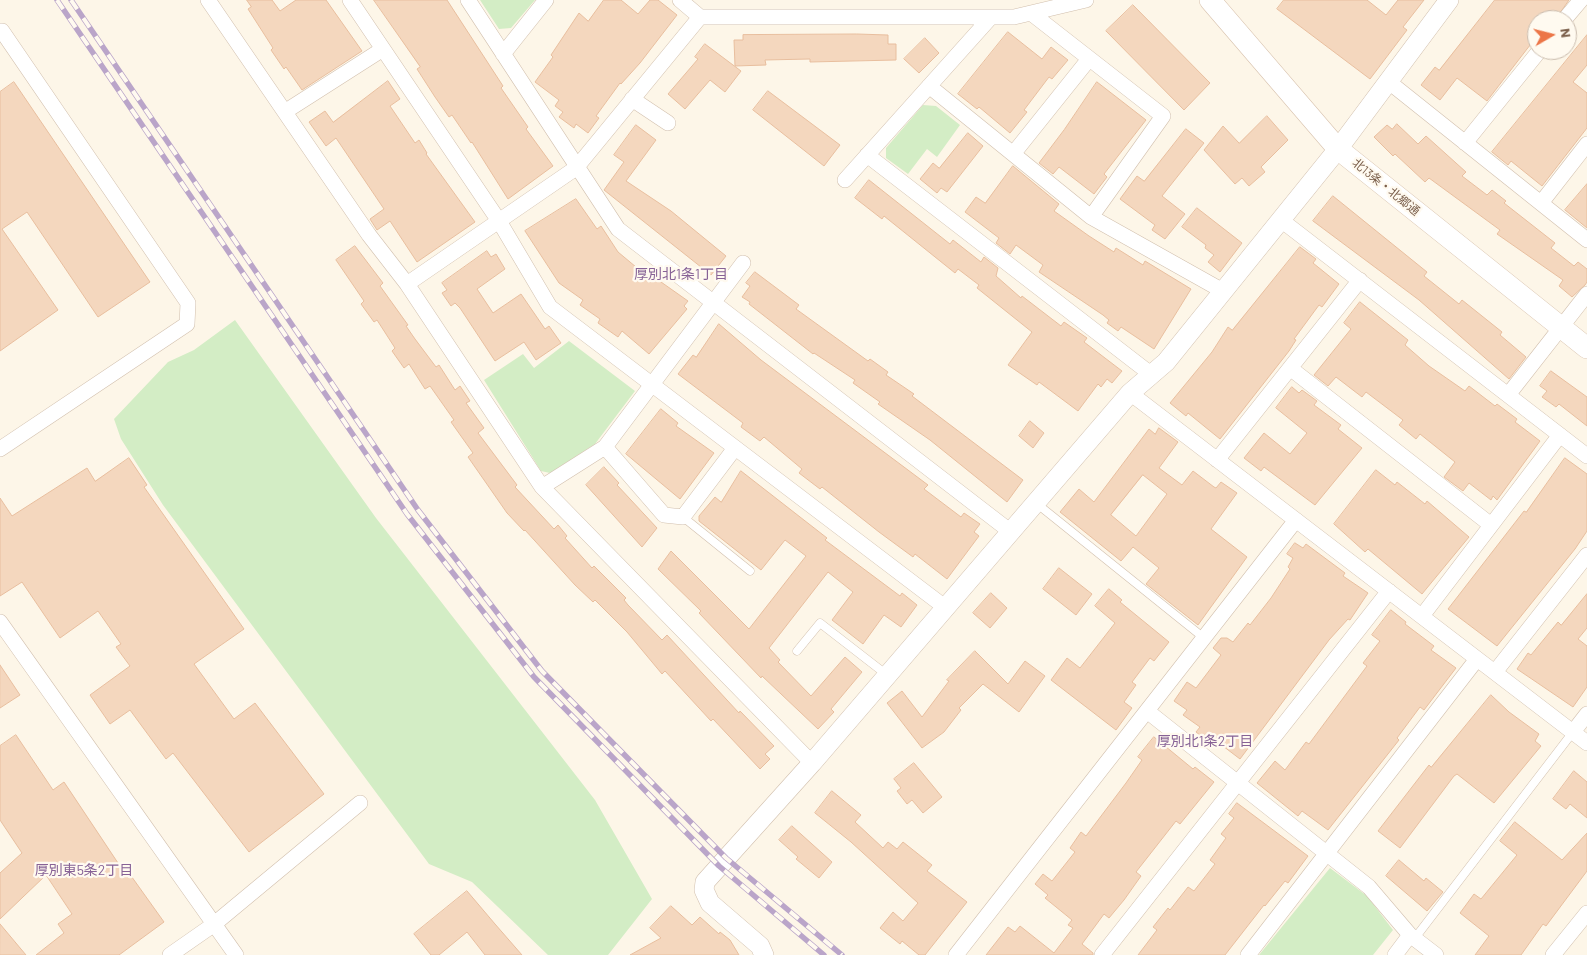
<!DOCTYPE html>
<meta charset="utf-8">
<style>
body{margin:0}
#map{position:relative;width:1587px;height:955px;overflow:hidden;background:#fdf6e8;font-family:Barlow,sans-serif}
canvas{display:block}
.north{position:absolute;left:1527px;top:10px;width:50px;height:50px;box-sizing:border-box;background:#fffaf0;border:1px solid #cabcae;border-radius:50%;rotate:82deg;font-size:14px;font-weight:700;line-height:20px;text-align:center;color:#7a5e4a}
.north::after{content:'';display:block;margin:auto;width:18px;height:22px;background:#ec7648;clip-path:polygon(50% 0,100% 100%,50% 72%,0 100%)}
</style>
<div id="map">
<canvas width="1587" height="955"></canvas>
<div class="north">N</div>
</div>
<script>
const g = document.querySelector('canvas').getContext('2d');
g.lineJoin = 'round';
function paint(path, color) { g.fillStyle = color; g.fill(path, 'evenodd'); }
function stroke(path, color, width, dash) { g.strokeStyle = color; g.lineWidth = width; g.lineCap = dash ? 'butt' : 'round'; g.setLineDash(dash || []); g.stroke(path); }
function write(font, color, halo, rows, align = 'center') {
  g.font = font + ' Barlow,"Noto Sans JP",sans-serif'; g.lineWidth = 4.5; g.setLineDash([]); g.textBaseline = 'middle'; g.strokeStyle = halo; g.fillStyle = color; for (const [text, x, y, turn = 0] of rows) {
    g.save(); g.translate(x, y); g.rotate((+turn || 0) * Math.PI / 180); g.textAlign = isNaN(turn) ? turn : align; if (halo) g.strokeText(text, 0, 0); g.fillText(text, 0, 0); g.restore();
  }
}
paint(new Path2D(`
 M480 0H535L511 28 499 29Z
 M923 105 936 106 960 125 937 157 927 149 908 174 886 158V148Z
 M235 320 376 518 595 800 652 899 608 955H548L472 882 429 864 163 505 121 439 114 419 168 362 194 350Z
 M569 341 635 391 595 444 550 473 541 471 484 380 523 354 534 368Z
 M1330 868 1367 896 1393 930 1373 955H1259Z`), '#d3edc5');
const building = new Path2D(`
 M247 0H272L280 11 296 0H326L362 51 302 90 286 67 284 69 271 50 273 48 248 9 251 7Z
 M374 0H447L503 86 501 88 528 127 526 129 553 166 508 199 472 142 471 143 452 115 449 117 435 97 417 69 420 67Z
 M604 0H621L638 14 650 0H658L677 15 640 63 621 84 620 83 596 116 599 118 588 133 576 124 574 128 559 117 563 112 555 106 559 100 535 82 553 57 551 55 579 13 588 21Z
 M1284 0H1367L1386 15 1398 0H1424L1403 27 1407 30 1370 79 1277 9Z
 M1495 0H1569L1555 20H1537V36L1487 101 1457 78 1440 100 1421 85 1435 67 1439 70Z
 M1133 5 1210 83 1184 110 1106 31Z
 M1008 32 1042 59 1051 47 1068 60 1052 79 1049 77 1024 110 1027 112 1010 133 979 107 977 109 958 94Z
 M857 34 888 35V44H896V60L810 62V59L765 60 766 65 735 66 734 40H743V35Z
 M1587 35V65L1573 82 1587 93V128L1542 186 1511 161 1508 165 1492 152Z
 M925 38 939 53 919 73 904 59Z
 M705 44 741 71 725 92 710 80 685 109 668 94 698 59 695 57Z
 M388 81 400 99 390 106 415 143 419 140 427 153 426 154 475 222 417 262 390 221 377 230 370 219 384 209 336 138 326 146 309 122 325 111 333 122Z
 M14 82 150 282 98 317 27 212 2 229 58 310 0 351V92Z
 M1097 82 1146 120 1104 174 1107 177 1094 194 1059 167 1053 174 1039 163 1064 130Z
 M768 91 840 145 824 166 753 110Z
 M1267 116 1288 140 1261 167 1265 172 1249 186 1242 178 1235 184 1204 150 1223 126 1239 143Z
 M1397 124 1418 144 1426 136 1466 172 1462 176 1487 195 1492 190 1506 201 1504 203 1555 243 1551 248 1574 266 1578 262 1587 269V282L1585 285 1572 297 1559 286 1563 280 1497 234 1500 230 1429 178 1425 182 1395 154 1393 156 1374 137 1387 125 1392 129Z
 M636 125 656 140 626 181 671 211 726 256 711 275 604 190 624 162 614 155Z
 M1186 129 1204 143 1162 196 1185 214 1165 239 1152 230 1155 225 1120 199 1137 176 1144 181Z
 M968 133 983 146 947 192 941 188 937 193 920 179 933 163 939 168Z
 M1013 166 1059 204 1054 211 1089 236 1114 252 1116 248 1143 265 1145 261 1191 289 1154 349 1121 327 1118 331 1107 323 1109 320 1103 315 1039 272 1043 265 1016 245 1010 254 996 243 999 238 965 212 976 197 985 203Z
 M869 180 950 244 953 240 981 262 984 257 998 268 996 276 1021 298 1022 296 1061 326 1064 322 1087 338 1084 342 1122 371 1112 383 1107 379 1101 387 1098 384 1078 411 1039 382 1037 385 1008 365 1032 332 977 288 979 285 958 269 955 273 884 216 882 219 855 198Z
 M1587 184V228L1565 210Z
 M1333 196 1427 272 1424 276 1459 304 1462 300 1502 332 1500 335 1526 357 1509 379 1419 300 1313 221Z
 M576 199 597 229 601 226 618 252 642 272 644 270 688 301 684 306 687 309 649 354 622 331 618 337 598 323 600 319 580 305 583 300 559 283 525 231Z
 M1197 208 1242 243 1220 272 1208 262 1214 255 1205 248 1206 245 1182 227Z
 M355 246 383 283 380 286 408 325 406 326 415 339 436 367 439 365 455 390 460 386 470 401 466 403 484 428 478 433 517 485 515 487 554 529 558 525 567 536 565 538 592 568 594 566 626 598 624 600 628 605 662 640 667 635 739 713 740 711 774 746 765 754 770 759 760 769 713 719 711 721 665 671 662 674 627 632 595 600 593 602 575 585 525 530 524 531 507 513 468 457 473 453 451 422 454 420 430 386 425 389 409 364 404 368 392 351 395 348 377 320 374 322 361 304 364 301 336 260Z
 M1300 247 1316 259 1313 263 1339 284 1322 307 1319 305 1294 339 1296 340 1289 351 1220 439 1188 413 1186 416 1170 403 1212 352 1228 327 1232 330Z
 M487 251 491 257 496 254 505 269 477 289 493 313 521 294 545 329 549 326 561 343 536 360 524 342 495 361 460 308 455 303 451 306 442 293 447 290 442 283Z
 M755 272 799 305 796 309 868 361 870 359 888 372 886 375 914 394 912 396 1023 480 1007 502 930 440 878 404 880 402 853 383 855 380 814 353 813 354 749 304 750 302 742 297 750 286 746 283Z
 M1360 302 1408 340 1405 345 1429 366 1465 391 1469 386 1495 406 1497 404 1517 419 1515 422 1540 441 1497 500 1493 496 1491 500 1469 483 1463 491 1444 477 1455 462 1420 434 1416 439 1399 425 1403 420 1366 392 1362 397 1336 377 1328 386 1314 375 1351 329 1344 323Z
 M719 324 761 360 928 485 924 489 961 517 964 513 980 524 974 532 979 536 947 579 915 554 913 557 879 532 822 487 820 489 799 473 802 469 764 437 760 441 741 427 743 423 678 374 693 355 696 357Z
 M1551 371 1587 397V426L1559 404 1556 407 1542 397 1547 391 1540 386Z
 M1292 387 1299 393 1302 390 1317 401 1314 405 1341 425 1338 429 1362 448 1315 505 1264 467 1261 471 1244 458 1264 433 1290 454 1307 433 1276 408Z
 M661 409 678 423 676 426 714 453 680 499 626 454Z
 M1030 421 1044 433 1033 448 1019 436Z
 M1159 428 1178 442 1159 468 1182 485 1193 471 1214 487 1216 488 1221 482 1237 493 1211 529 1247 557 1198 625 1146 584 1159 568 1133 547 1121 561 1060 512 1079 489 1094 502 1149 429 1155 434ZM1143 475 1167 494 1136 536 1111 515Z
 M129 458 147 485 144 487 244 629 194 664 234 719 255 703 324 794 249 852 173 753 166 759 130 710 110 724 90 695 130 666 116 647 121 644 98 611 60 638 22 582 0 596V498L12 516 87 468 95 481Z
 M1565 458 1587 474V531L1575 549 1497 646 1448 609 1524 511 1526 512Z
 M604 467 619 483 617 485 657 528 642 547 586 485Z
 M1376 470 1395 485 1397 482 1425 504 1427 501 1469 537 1422 594 1368 549 1365 552 1334 524Z
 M741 471 827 538 825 540 900 596 902 593 917 605 901 627 884 615 863 644 832 620 853 592 828 572 769 648 780 660 778 662 811 696 845 657 862 672 831 709 834 712 818 729 762 676 761 678 699 613 701 611 658 569 671 551 749 629 806 556 785 540 761 570 699 521V516L715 497 721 502Z
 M1295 543 1303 548 1306 544 1345 573 1343 576 1368 593 1350 620 1348 619 1329 640 1240 759 1215 740 1212 744 1196 732 1200 727 1183 715 1187 710 1174 701 1187 682 1196 688 1221 655 1213 648 1221 638H1227L1233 642 1248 623 1250 625 1271 598 1290 569 1288 567 1293 558 1287 554Z
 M1059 568 1092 594 1076 615 1043 589Z
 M1109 589 1122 600 1120 602 1169 642 1154 661 1150 658 1132 682 1136 685 1124 702 1132 708 1116 730 1051 680 1067 658 1080 668 1115 623 1095 606Z
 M991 593 1007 608 990 628 973 613Z
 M1587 594V628L1578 639 1587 646V687L1573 707 1517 669 1528 653 1531 655 1558 622 1561 625Z
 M1391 610 1406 622 1405 624 1434 646 1431 650 1456 668 1424 710 1420 707 1397 738 1399 740 1328 830 1302 811 1298 816 1257 783 1275 761 1285 770 1306 742 1309 744 1367 666 1363 663 1380 641 1372 635Z
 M975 651 1008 684 1025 661 1045 676 1019 712 983 684 959 708 961 710 944 732 922 748 887 703 902 691 922 717 949 681 947 680Z
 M0 665 20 695 0 708Z
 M1491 695 1509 712 1539 734 1535 741 1541 746 1494 803 1457 774 1454 776 1400 848 1378 831 1429 765 1431 767Z
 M16 735 53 790 64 782 126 875 129 873 164 922 119 955H36L64 933 58 924 72 914 46 875 0 919V873L22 853 0 820V746Z
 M1154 737 1193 769 1195 767 1214 782 1180 824 1176 821 1136 872 1141 876 1124 900 1109 918 1104 914 1082 944 1093 953V955H986L1008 927 1015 932 1020 926 1054 953 1073 928 1068 925 1072 920 1045 898 1048 895 1035 884 1043 874 1052 881 1075 852 1070 848 1081 832 1086 836 1126 783 1142 760 1138 757Z
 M914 763 942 797 923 813 912 800 907 804 897 791 901 788 894 779Z
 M1574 771 1587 782V818L1570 804 1566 809 1553 799Z
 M832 791 861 815 855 822 883 848 888 842 897 849 903 842 932 865 927 871 967 902 925 955H919L902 941 900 944 880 928 893 912 903 921 918 903 851 842 815 813Z
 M1237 803 1308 856 1288 883 1285 881 1265 906 1264 905 1225 955H1138L1157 930 1153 927 1168 908 1170 910 1188 887 1194 891 1215 864 1210 860 1226 838 1221 834 1234 818 1229 814Z
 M1515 822 1562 860 1587 833V871L1546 926 1543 924 1521 955H1475L1489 936 1460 913 1474 894 1481 899 1517 855 1500 841Z
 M792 826 832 862 819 878 796 859 798 857 779 840Z
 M1399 860 1424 881 1426 878 1443 892 1427 911 1386 876Z
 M467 891 495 924 522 955H485L467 932 439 955H431L414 934Z
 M671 906 692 925 700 917 719 934 720 932 730 940 739 955H630L661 938 650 928Z
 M0 924 26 955H0Z`);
paint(building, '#f4d7be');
stroke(building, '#e8be9e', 1);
const service = new Path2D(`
 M1036 503 1204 638
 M683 517 750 571
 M797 651 820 623 887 675
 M1415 938 1573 732`);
const minor = new Path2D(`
 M208 0 369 235 407 284 542 487 812 763
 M350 0 499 221 550 307 946 608
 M468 0 618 229 1011 532
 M680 0 700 17
 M1031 13 1163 116 1091 217
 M1564 20 1581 0
 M0 31H2L188 303 187 324 0 449
 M503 54 546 0
 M1389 82 1587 240
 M929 86 1091 217 1223 291
 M632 99 668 123
 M286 111 383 49
 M1465 143 1540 50
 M1013 154 1089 59
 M867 155 1152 375
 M845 180 991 17
 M1541 203 1587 144
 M1281 220 1587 456
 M407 284 576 168 700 17H1014L1086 0
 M1290 368 1491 525
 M1130 393 1587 743
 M1508 395 1587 294
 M605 447 664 515 683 517 735 448
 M1217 460 1360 280
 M542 487 605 447 743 263
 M1422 616 1560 435
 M0 622 236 955
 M1495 672 1587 555
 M1147 711 1369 887 1410 935 1436 955
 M1573 732 1587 714
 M170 955 213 925 360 803
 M956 955 1296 520
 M1102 955 1389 591
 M1248 955 1477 659
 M1395 955 1410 935
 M1553 955 1587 913`);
const tertiary = new Path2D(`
 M764 955 760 946 710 903 704 890 705 882 812 763 1130 393 1166 362 1338 149 1449 0`);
const secondary = new Path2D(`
 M1210 0 1338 149 1587 348`);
stroke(service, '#d1bfad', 9);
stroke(minor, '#d1bfad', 16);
stroke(tertiary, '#d1bfad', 20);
stroke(secondary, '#d7c1ac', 22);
stroke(service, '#fff', 8);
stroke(minor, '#fff', 15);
stroke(tertiary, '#fff', 19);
stroke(secondary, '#fff', 21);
const rail = new Path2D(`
 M57 0 407 514 534 677 719 866 824 955
 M71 0 418 510 542 671 726 858 842 955`);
stroke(rail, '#baa5c9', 5.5);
stroke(rail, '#fffaf0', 4, [11]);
write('12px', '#7a5e4a', '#fffaf0', [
 ["北13条・北郷通",1386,187,39]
]);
write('14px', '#876296', '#fffaf0', [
 ["厚別北1条1丁目",681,274],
 ["厚別北1条2丁目",1205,741],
 ["厚別東5条2丁目",84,870]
]);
</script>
